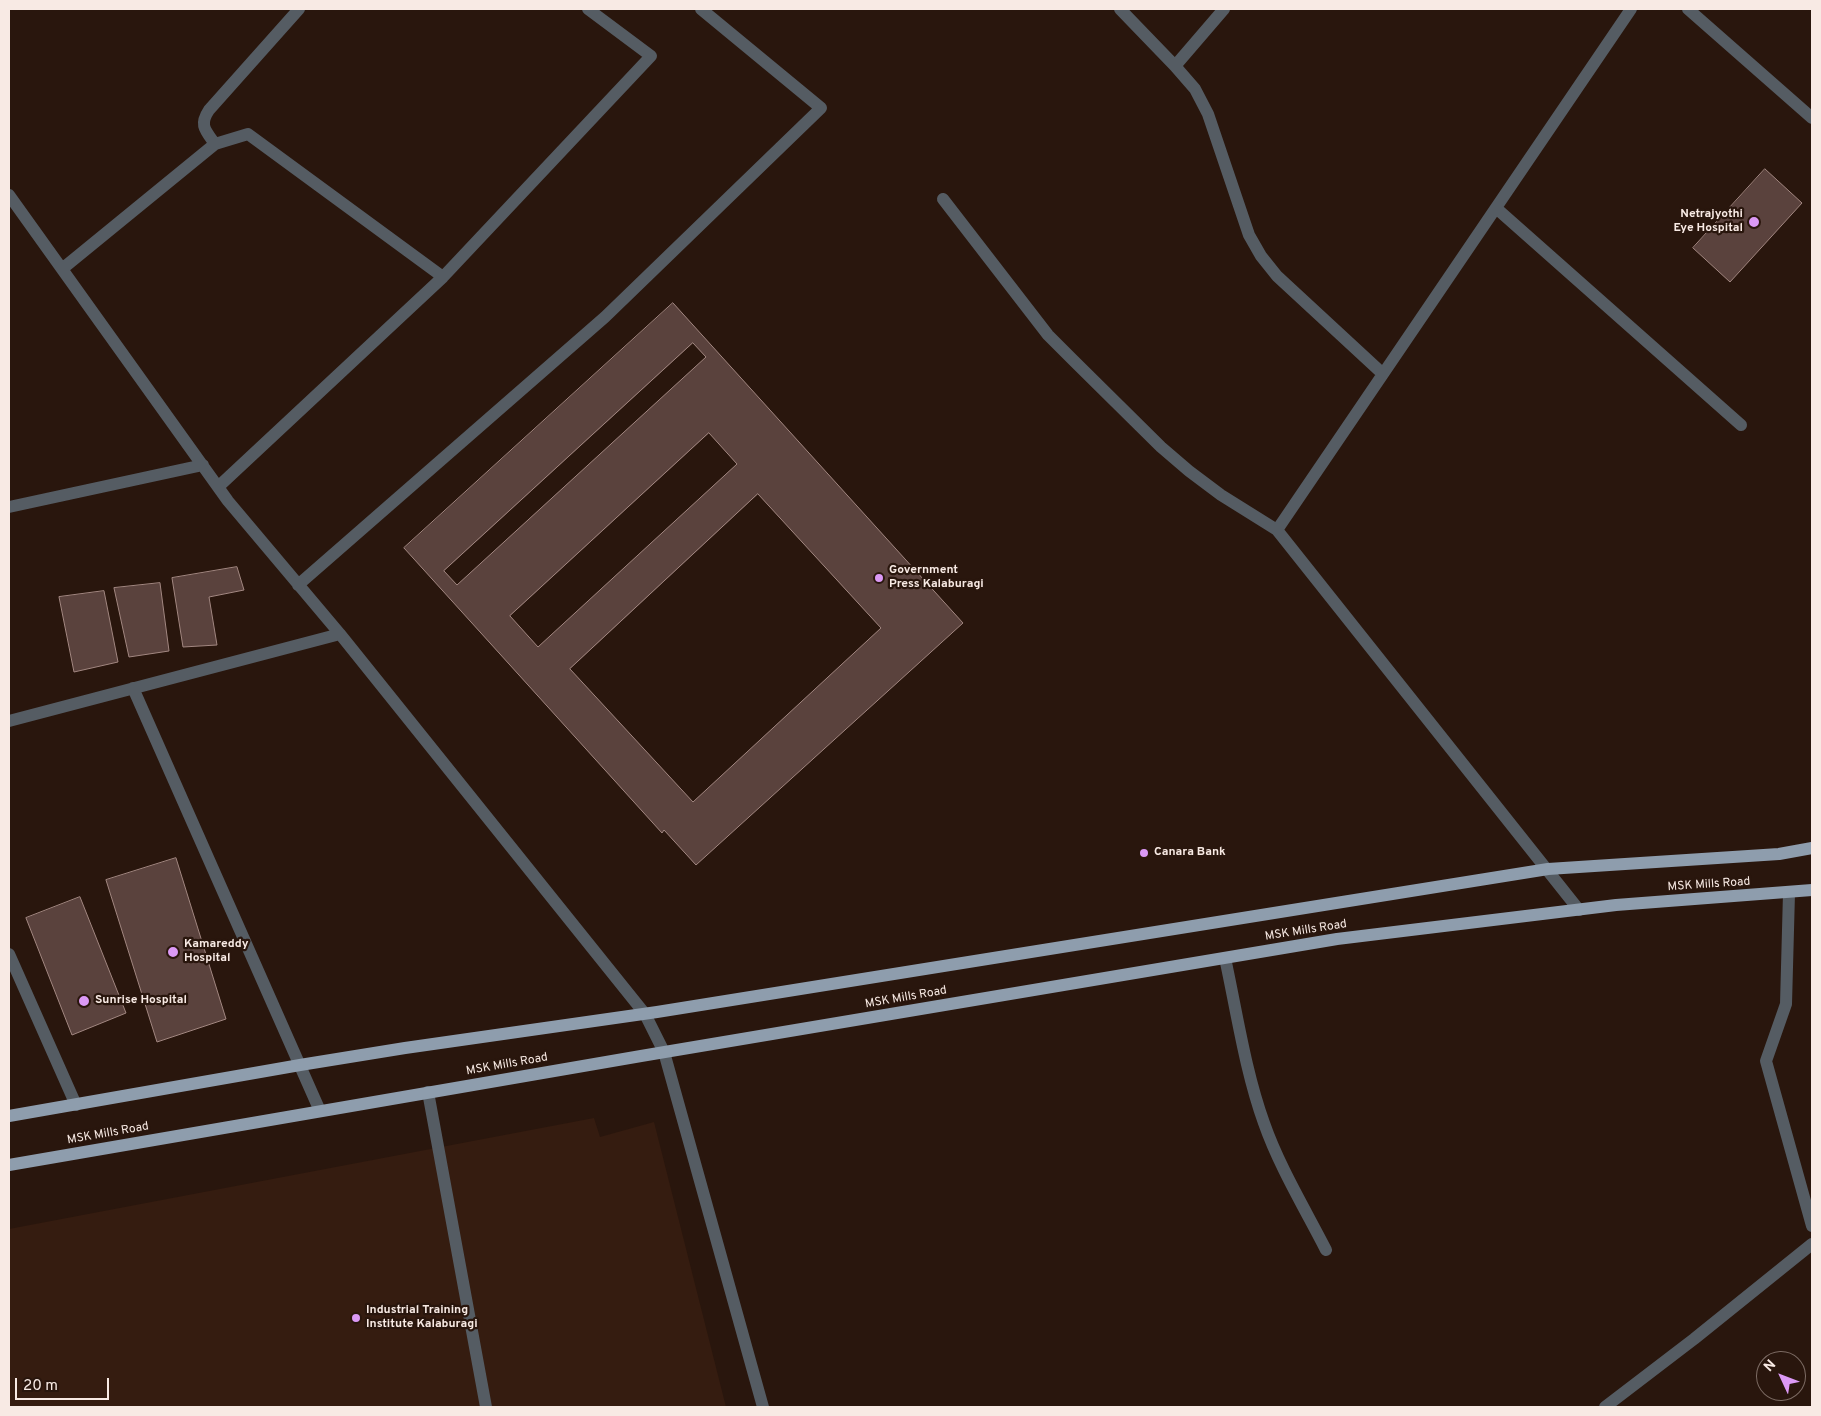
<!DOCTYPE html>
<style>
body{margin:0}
#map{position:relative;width:1821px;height:1416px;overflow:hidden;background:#29160d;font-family:Overpass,sans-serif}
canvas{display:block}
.frame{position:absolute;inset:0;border:10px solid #f8eae4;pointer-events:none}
.north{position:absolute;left:1756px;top:1351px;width:50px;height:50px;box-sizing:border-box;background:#29160d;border:1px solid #7c6b63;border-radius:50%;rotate:313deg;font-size:14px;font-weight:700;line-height:20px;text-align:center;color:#f8eae4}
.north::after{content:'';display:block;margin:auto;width:18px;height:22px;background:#db99f5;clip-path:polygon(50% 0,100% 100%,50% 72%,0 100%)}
.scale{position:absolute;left:15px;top:1378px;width:94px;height:22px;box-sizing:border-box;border:2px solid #f8eae4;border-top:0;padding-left:6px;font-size:15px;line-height:18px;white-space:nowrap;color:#f8eae4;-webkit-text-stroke:4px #29160d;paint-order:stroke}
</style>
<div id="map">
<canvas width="1821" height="1416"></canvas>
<div class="frame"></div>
<div class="north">N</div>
<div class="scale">20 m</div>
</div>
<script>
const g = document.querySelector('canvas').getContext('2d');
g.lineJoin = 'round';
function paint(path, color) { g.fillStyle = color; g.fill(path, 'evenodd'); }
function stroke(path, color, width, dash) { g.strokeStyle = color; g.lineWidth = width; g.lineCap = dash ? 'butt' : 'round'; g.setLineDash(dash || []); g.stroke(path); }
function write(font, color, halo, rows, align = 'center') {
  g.font = font + ' Overpass,sans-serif'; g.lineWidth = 4.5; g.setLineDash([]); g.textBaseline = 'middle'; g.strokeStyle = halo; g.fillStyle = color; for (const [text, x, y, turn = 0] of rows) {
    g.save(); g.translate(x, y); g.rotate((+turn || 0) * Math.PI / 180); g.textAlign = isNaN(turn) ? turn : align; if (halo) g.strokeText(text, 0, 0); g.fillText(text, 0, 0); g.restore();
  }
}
paint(new Path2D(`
 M594 1118 600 1137 654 1122 726 1407H9V1229Z`), '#351c10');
const building = new Path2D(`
 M1765 169 1802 203 1730 282 1693 248Z
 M673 303 963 623 696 865 664 830 662 833 404 548ZM693 343 706 357 457 585 444 571ZM709 433 737 464 538 647 510 616ZM758 494 881 628 693 802 570 669Z
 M237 567 244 590 209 597 217 645 183 647 172 578Z
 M160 583 169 651 129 657 114 588Z
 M104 591 118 662 74 672 59 597Z
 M176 858 226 1019 157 1042 106 880Z
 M80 897 126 1013 72 1035 26 918Z`);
paint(building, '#5a423d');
stroke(building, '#a28781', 1);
stroke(new Path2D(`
 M1120 9 1175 66 1195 89 1208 114 1249 235 1261 256 1277 276 1383 374
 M1688 9 1812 118
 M1175 66 1224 9
 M215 144C205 130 199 125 209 110L299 9
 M9 195 228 501 340 634 645 1014 664 1052 763 1407
 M943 199 1048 335 1073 360 1161 447 1189 471 1221 495 1277 530
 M1496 208 1741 425
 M62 269 215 144 248 134 443 277
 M218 487 443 277 651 56 588 9
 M9 507 203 465
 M298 585 605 317 821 108 701 9
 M133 688 320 1111
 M9 721 340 634
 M1789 893 1786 1004 1766 1061 1812 1226
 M1579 910 1277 530 1631 9
 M9 954 76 1105
 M1225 958C1237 1013 1245 1070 1264 1123 1279 1166 1305 1209 1326 1250
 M428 1092 486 1407
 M1605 1407 1694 1339 1812 1244`), '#555c63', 12);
stroke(new Path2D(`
 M9 1116 300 1065 405 1048 657 1012 1548 869 1779 854 1812 848
 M9 1165 641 1056 1337 939 1616 905 1812 890`), '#8e9dad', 12);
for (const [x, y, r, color] of [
 [1754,222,6,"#db99f5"],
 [879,578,5,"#db99f5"],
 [1144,853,5,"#db99f5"],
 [173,952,6,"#db99f5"],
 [84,1001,6,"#db99f5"],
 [356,1318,5,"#db99f5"]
]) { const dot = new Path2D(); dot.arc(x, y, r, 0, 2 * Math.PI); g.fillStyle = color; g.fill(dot); stroke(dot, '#29160d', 2); }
write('bold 12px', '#f8eae4', '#29160d', [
 ["Netrajyothi",1743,215,"right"],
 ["Eye Hospital",1743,229,"right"],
 ["Government",889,571],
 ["Press Kalaburagi",889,585],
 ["Canara Bank",1154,853],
 ["Kamareddy",184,945],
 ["Hospital",184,959],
 ["Sunrise Hospital",95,1001],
 ["Industrial Training",366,1311],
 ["Institute Kalaburagi",366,1325]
], 'left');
write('12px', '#f8eae4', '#29160d', [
 ["MSK Mills Road",1709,885,-4],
 ["MSK Mills Road",1306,931,-9],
 ["MSK Mills Road",906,998,-10],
 ["MSK Mills Road",507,1065,-10],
 ["MSK Mills Road",108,1134,-10]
]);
</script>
